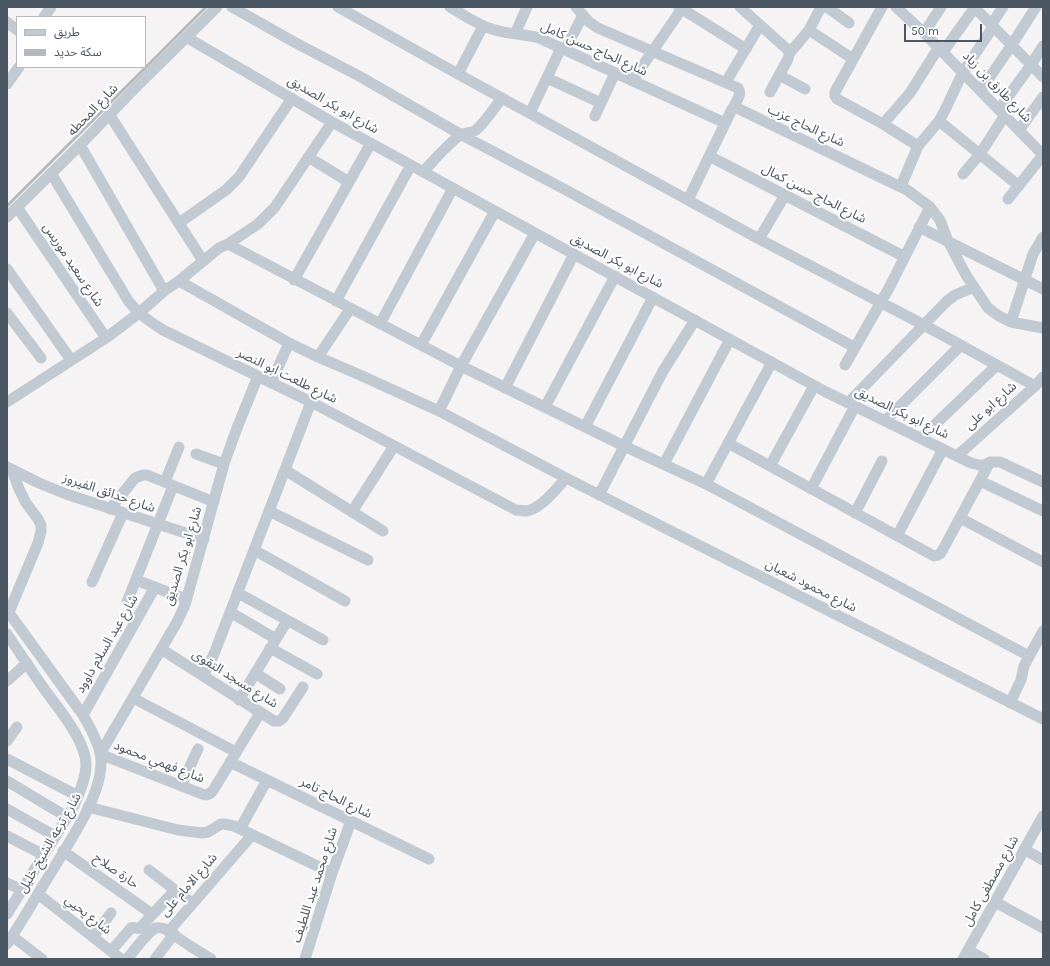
<!DOCTYPE html>
<meta charset="utf-8">
<style>
body{margin:0}
#map{position:relative;width:1050px;height:966px;overflow:hidden;background:#f5f3f3;font-family:Karla,"Noto Sans Arabic",sans-serif}
canvas{display:block}
.frame{position:absolute;inset:0;border:8px solid #4a5661;pointer-events:none}
.legend{position:absolute;left:16px;top:16px;width:130px;height:52px;box-sizing:border-box;background:#fff;border:1px solid #b7bbc0;margin:0;padding:5px 7px;list-style:none;font-size:12px;color:#4a5661}
.legend li{display:flex;align-items:center;gap:8px;height:20px}
.legend b{width:20px;border:1px solid #b7bbc0}
.scale{position:absolute;left:904px;top:24px;width:78px;height:18px;box-sizing:border-box;border:2px solid #4a5661;border-top:0;padding-left:5px;font-size:12px;line-height:14px;white-space:nowrap;color:#4a5661;-webkit-text-stroke:3px #fff;paint-order:stroke}
</style>
<div id="map">
<canvas width="1050" height="966"></canvas>
<div class="frame"></div>
<ul class="legend">
<li><b style="height:5px;background:#c1cad2"></b>طريق</li>
<li><b style="height:5px;background:#b5b8bd"></b>سكة حديد</li>
</ul>
<div class="scale">50 m</div>
</div>
<script>
const g = document.querySelector('canvas').getContext('2d');
g.lineJoin = 'round';
function stroke(path, color, width, dash) { g.strokeStyle = color; g.lineWidth = width; g.lineCap = dash ? 'butt' : 'round'; g.setLineDash(dash || []); g.stroke(path); }
function write(font, color, halo, rows, align = 'center') {
  g.font = font + ' Karla,"Noto Sans Arabic",sans-serif'; g.lineWidth = 4; g.setLineDash([]); g.textBaseline = 'middle'; g.strokeStyle = halo; g.fillStyle = color; for (const [text, x, y, turn = 0] of rows) {
    g.save(); g.translate(x, y); g.rotate((+turn || 0) * Math.PI / 180); g.textAlign = isNaN(turn) ? turn : align; if (halo) g.strokeText(text, 0, 0); g.fillText(text, 0, 0); g.restore();
  }
}
stroke(new Path2D(`
 M232 7 294 42 359 76 460 134 564 189 854 347
 M338 7 458 74 759 239 924 325 1035 386
 M450 7C464 15 479 26 495 30 509 34 524 34 539 38L725 123
 M576 7 589 22 598 28 738 88C742 93 738 99 735 104L737 108 907 190 930 207 940 220 948 241 966 275 988 308 999 316 1011 322 1043 328
 M679 7 746 49
 M740 7 788 50C790 53 789 56 788 59L770 92
 M827 7 849 23
 M882 7 835 92V96L837 99 883 124 918 146
 M896 7 924 33 1043 155
 M974 7 1043 77
 M44 17 51 7
 M7 22 17 30
 M991 25 1003 7
 M809 30 853 59
 M924 33 941 7
 M515 34 527 7
 M186 37 332 122 826 392 971 463 979 465H985L990 462H1000L1043 482
 M565 50 583 15
 M943 52 975 7
 M789 54 809 30 821 7
 M458 74 483 26
 M779 75 805 89
 M547 78 601 103
 M632 81 683 7
 M726 82 760 25
 M7 84 19 67
 M981 90 1011 46 1036 7
 M999 109 1031 65 1043 46
 M530 113 561 48
 M109 114 203 261
 M595 116 615 73
 M939 121 1019 186
 M883 124 910 93 939 47
 M1019 130 1043 97
 M80 145 164 291
 M709 156 905 257
 M308 157 349 182
 M423 172C435 159 446 146 459 136 463 132 471 134 476 130 486 121 494 108 502 98
 M51 173 129 302C140 315 149 321 163 330L311 402 516 510C519 510 523 511 526 511 541 509 556 489 566 478
 M963 174 980 154 1005 115
 M901 186 918 146 939 121 946 108 963 72 993 27
 M1008 199 1043 155
 M688 200 732 109 736 106
 M17 207 106 338
 M7 217 80 145 140 83 217 7
 M179 223 226 190 239 177 292 98
 M919 227 1043 289
 M759 239 785 195
 M228 244 461 366 624 446 706 484 1029 656
 M7 269 71 360
 M294 280 371 143
 M179 281 289 343 318 357 360 375 439 411 566 478 1043 719
 M336 301 411 165
 M7 313 41 358
 M1011 322 1033 254 1043 237
 M380 324 453 188
 M421 345 495 211
 M318 357 350 309
 M845 365 889 288 930 207
 M258 376 237 428 224 464 185 605 177 622 100 754 202 794C207 796 211 794 214 789L260 713
 M271 383 289 343
 M505 388 574 254
 M7 402 106 338 139 313 164 291 179 281 219 248 228 244 258 224 275 207 332 122
 M848 403 947 301 955 295 974 287
 M545 407 615 276
 M439 411 461 366 535 233
 M885 421 961 345
 M585 427 653 297
 M921 438 997 365
 M728 443 934 556 938 555 941 553 990 462
 M196 454 224 464
 M957 456 1035 386 1043 377
 M664 464 730 339
 M770 466 814 386
 M7 467 39 483 66 494 204 539
 M285 470 383 531
 M980 481 1043 511
 M165 482 179 447
 M706 484 772 362
 M811 489 855 406
 M599 495 663 371 695 320
 M110 509 135 478 143 475H147L214 502
 M269 511 368 560
 M352 512 394 446
 M855 513 882 461
 M960 518 1043 562
 M897 536 943 449
 M254 550 345 601
 M136 580 186 599
 M92 582 123 513
 M238 593 323 640
 M127 602 173 486
 M7 610 83 715C90 727 102 749 101 763 101 797 69 842 52 871 37 895 23 920 7 944
 M9 612 38 543 41 531V525L38 519 26 503 19 489 12 470
 M230 612 276 639
 M7 634C20 653 32 672 45 690 59 709 86 741 86 765 86 779 79 793 74 806L7 914
 M270 648 317 674
 M161 649 274 721H279L283 718 303 687
 M255 673 280 689
 M203 676 214 654 311 402
 M7 681 27 663
 M133 698 236 752
 M239 700 287 621
 M1010 703 1021 680 1024 666 1043 631
 M83 715 155 587
 M7 741 17 727
 M7 759 78 796
 M230 762 429 859
 M7 781 67 817
 M181 786 198 749
 M88 807 178 830 202 833 208 832 221 824H224L234 826 332 873
 M7 809 55 836
 M240 829 267 780
 M7 836 44 855
 M1024 849 1043 860
 M63 851 152 914
 M149 870 192 903
 M7 883 22 890
 M38 894 121 959
 M995 902 1043 928
 M169 931 252 835
 M12 936 42 959
 M93 937 111 913
 M968 950 984 959
 M111 951 131 928C134 926 137 930 140 928L175 890
 M127 959C133 952 148 931 156 928 159 927 162 928 165 929L190 946 211 959
 M155 959 174 934
 M305 959 332 873 351 821
 M963 959 1043 816`), '#c1cad2', 11);
stroke(new Path2D(`
 M7 206 206 7`), '#b5b8bd', 3);
write('13px', '#4a5661', '#fff', [
 ["شارع الحاج حسن كامل",594,49,24],
 ["شارع طارق بن زياد",997,87,46],
 ["شارع ابو بكر الصديق",333,105,30],
 ["شارع المحطه",93,110,-46],
 ["شارع الحاج عزب",806,126,25],
 ["شارع الحاج حسن كمال",814,194,27],
 ["شارع ابو بكر الصديق",617,261,28],
 ["شارع سعيد موريس",73,265,56],
 ["شارع طلعت ابو النصر",287,376,26],
 ["شارع ابو على",991,406,-42],
 ["شارع ابو بكر الصديق",902,413,26],
 ["شارع حدائق الفيروز",109,493,19],
 ["شارع ابو بكر الصديق",183,556,-73],
 ["شارع محمود شعبان",811,586,27],
 ["شارع عبد السلام داوود",107,644,-60],
 ["شارع مسجد التقوى",235,679,32],
 ["شارع فهمي محمود",159,762,21],
 ["شارع الحاج تامر",336,798,26],
 ["شارع ترعه الشيخ خليل",50,843,-60],
 ["حارة صلاح",116,871,35],
 ["شارع مصطفى كامل",991,881,-61],
 ["شارع الامام على",189,885,-49],
 ["شارع محمد عبد اللطيف",315,885,-72],
 ["شارع يحيي",88,915,38]
]);
</script>
